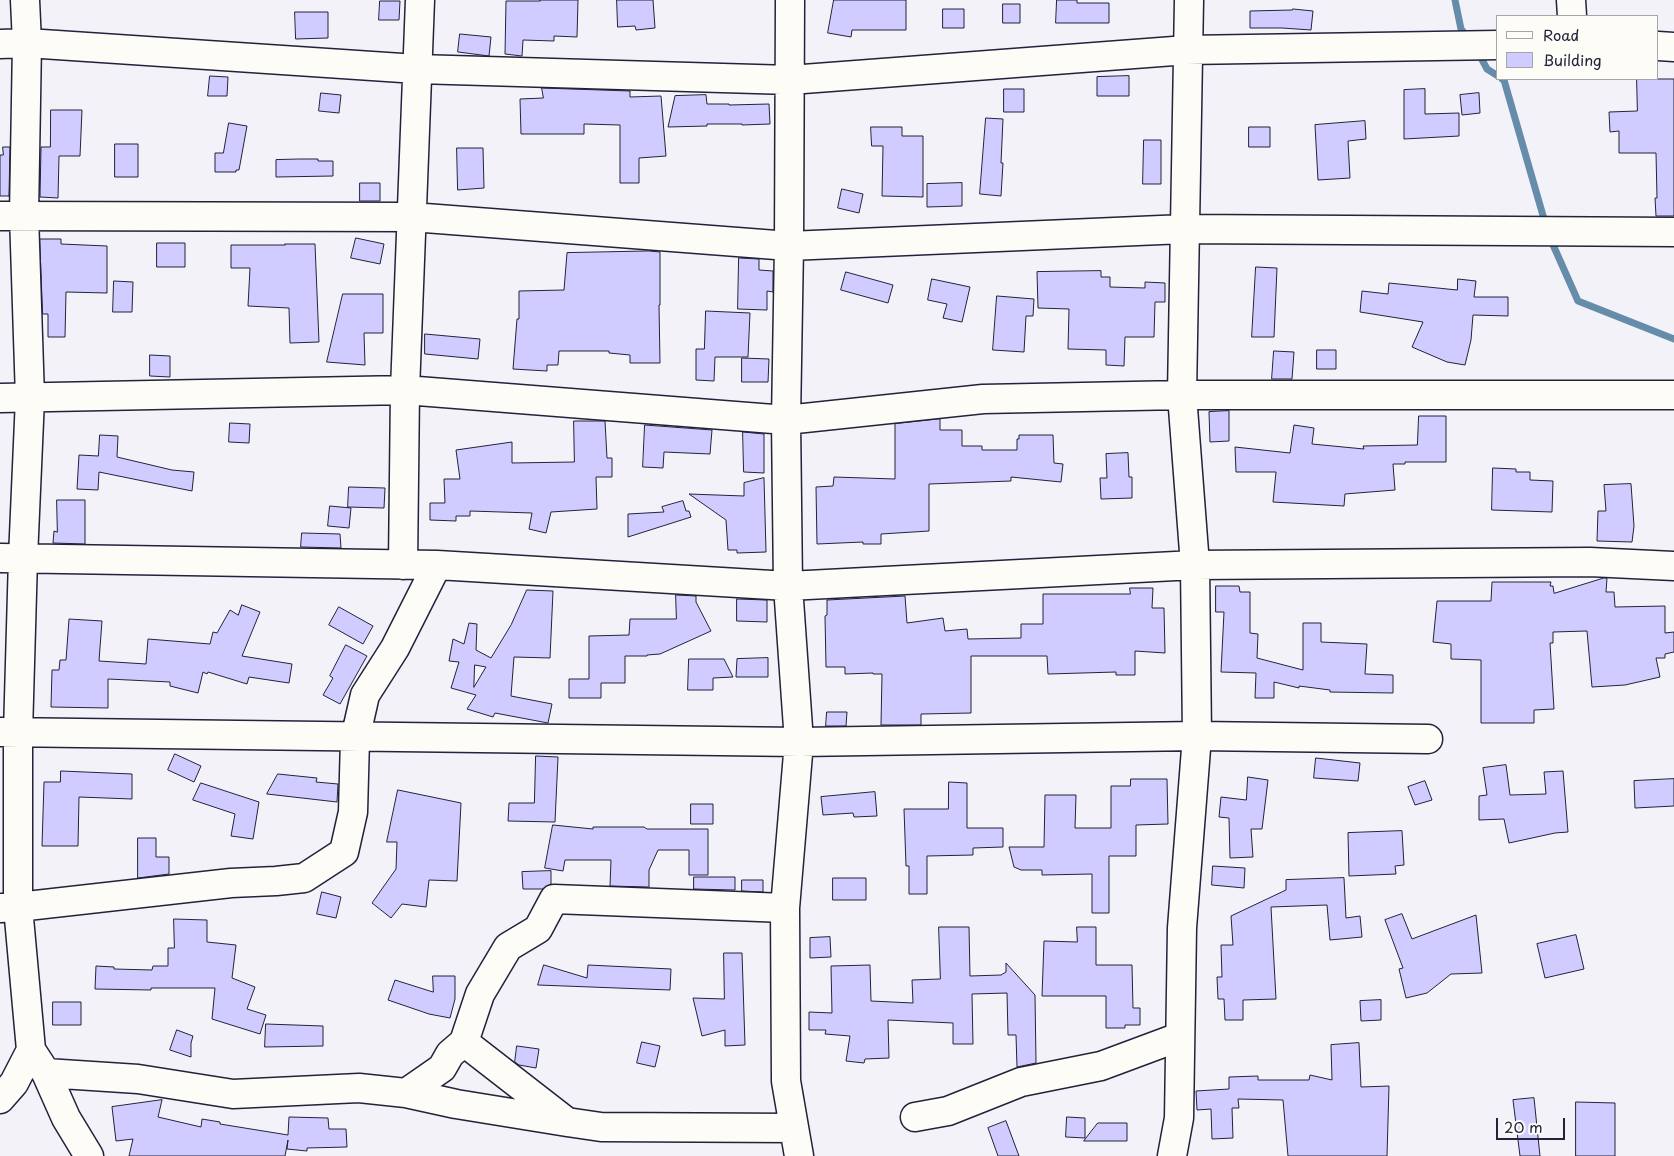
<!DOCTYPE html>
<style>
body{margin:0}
#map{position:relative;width:1674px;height:1156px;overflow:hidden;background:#f4f2f9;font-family:"Playpen Sans",sans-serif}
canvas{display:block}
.legend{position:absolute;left:1496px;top:15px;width:162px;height:65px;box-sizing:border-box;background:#fdfcf7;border:1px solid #a5a5ac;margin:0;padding:6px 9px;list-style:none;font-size:15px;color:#22223b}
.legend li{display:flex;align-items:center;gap:10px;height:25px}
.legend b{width:25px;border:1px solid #a5a5ac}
.scale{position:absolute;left:1496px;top:1118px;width:69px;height:22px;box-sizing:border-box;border:2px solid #22223b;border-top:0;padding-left:6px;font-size:15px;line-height:18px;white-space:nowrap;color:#22223b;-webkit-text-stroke:4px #fdfcf7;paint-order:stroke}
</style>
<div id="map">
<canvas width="1674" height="1156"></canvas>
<ul class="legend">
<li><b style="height:6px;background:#fdfcf7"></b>Road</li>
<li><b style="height:14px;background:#d1ccff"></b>Building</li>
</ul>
<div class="scale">20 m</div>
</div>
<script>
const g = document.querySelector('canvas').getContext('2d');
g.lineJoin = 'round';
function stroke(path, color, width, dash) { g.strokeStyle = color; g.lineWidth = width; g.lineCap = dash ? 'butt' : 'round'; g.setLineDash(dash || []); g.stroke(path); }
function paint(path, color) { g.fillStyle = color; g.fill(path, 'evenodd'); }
stroke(new Path2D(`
 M1455 0 1461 29 1469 39
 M1478 52 1487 69 1498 76
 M1502 79 1504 80 1546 226
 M1550 238 1578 301 1674 339`), '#658ca9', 7);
const building = new Path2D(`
 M540 0H578L577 37 554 36V41L523 40 522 56 505 54 506 1H540Z
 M617 0H653L655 28 636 30 635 26 618 27Z
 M834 0H906V30H852L851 37 828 33Z
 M1057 0H1077V3H1109V23H1056Z
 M380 1H400L399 20H379Z
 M1003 4H1020V23H1003Z
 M943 9H964V28H943Z
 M1293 9 1313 11 1311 30 1282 28H1250V11L1292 10Z
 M295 12H328V38L296 39Z
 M460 34 491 37 489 56 458 52Z
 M210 76 228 77 227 96H208Z
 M1129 76V96H1097V77Z
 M1637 79H1674V216H1656L1655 198H1657L1656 153H1619V131L1610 132 1609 112 1637 111Z
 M542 88 630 91V97L661 96 666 156 639 158V183H620V125L584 124V134H521L520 99 543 98Z
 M1004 89H1024V112H1004Z
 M1425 89V114L1459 113V136L1404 139V90Z
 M321 93 341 95 339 113 319 111Z
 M1479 93 1480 113 1462 115 1460 95Z
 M706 95 707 104H729V105L769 104 770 124 742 125V124H707V126L668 127 675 96Z
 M51 110H82L80 156H59L58 198 40 197 41 147H50Z
 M986 118 1003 119 1001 163H1003L1001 196 980 194Z
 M1365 121 1366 139 1348 141 1350 178 1318 180 1315 125Z
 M229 123 247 126 239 170H236V172H215V153H223Z
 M871 127H902V136H923V197L882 196 883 146H872Z
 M1249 127H1270V147H1249Z
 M1144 140H1161V184H1143Z
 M115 144H138V177H115Z
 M3 147H10L9 196H0V155H3Z
 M457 148H483L484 188 458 190Z
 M299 159H318V161H333V176L276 177V160Z
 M360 183H380V201H360Z
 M962 183V206L927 207V184Z
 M842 189 863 194 859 213 838 208Z
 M356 238 384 244 380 264 351 258Z
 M40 239H61V244L107 246V293L66 292 65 337H48V314H43Z
 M157 243H185V267H157Z
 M285 244H315L319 342 290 343 289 308 248 306 250 268H231V245H285Z
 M649 251 660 252V305H659L660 363H630V355L609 353V351H559L558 365H547V371L513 369 517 319H519V291L564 290 567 253Z
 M739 258 759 259V270L773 271V292L767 291V310L738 309Z
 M1256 267 1277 268 1274 337H1252Z
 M1101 271V277H1110V287L1145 288V282L1165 283V302H1155L1154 337H1125L1124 366 1106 365V350L1068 349 1069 309 1038 308 1037 272Z
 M846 272 893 285 888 303 841 290Z
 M932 279 970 287 962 322 943 318 947 304 928 300Z
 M1458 279 1476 281 1474 297H1508V316L1473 315 1471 340 1465 365 1447 362 1412 347 1423 322 1360 312 1362 291 1388 294 1389 283 1457 290Z
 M114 281 133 282 132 312H113Z
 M343 294H383V333H364L365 365 327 362Z
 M997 296 1034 299 1033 316H1026L1024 352 993 350Z
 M706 311 750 313 748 357H715L714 381 696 380V349H704Z
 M425 334 480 339 478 359 425 354Z
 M1317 350H1336V369H1317Z
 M1274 351 1294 352 1292 379H1272Z
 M150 355 170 356V377L150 376Z
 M742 358 769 359 768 382H742Z
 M1229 411V441L1210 442 1209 412Z
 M1419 416H1446V462H1405V464H1393L1395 490 1345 494 1344 506 1273 502 1276 472H1236L1235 447 1290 453 1294 425 1314 428 1312 444 1364 449 1363 446 1417 445Z
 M940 419V430H962V446H982V450H1017V439H1019V435H1053L1054 463 1063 464 1061 482 1011 477V481L929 484V531L881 534V544H863V542L817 544 816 487 833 486 834 477 895 479V424Z
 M574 421H605L607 458H612V477H596L597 509 551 512 546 533 529 529 532 513 470 511V516H456V521L430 520V503H445L444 479H460L456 450 512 442V463L574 462Z
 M230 423 250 424 249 443 229 442Z
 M645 425 712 430 710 454 664 452 663 468 643 467Z
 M743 432 764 434V473L744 472Z
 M100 435 118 436 117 457 172 470 194 472 192 491 99 472 98 490 77 489 79 455 98 456Z
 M1128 453 1129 477H1132V498L1101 499 1100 478H1107L1106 454Z
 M1493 468 1516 469V472H1530V480L1553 481 1552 512 1492 510Z
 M764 478 766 552 737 553V550H728L726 520 689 494 744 496V483Z
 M1631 484 1634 526 1632 542 1597 541 1598 511H1606L1604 485Z
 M349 487 385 488 384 508 348 507Z
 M57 500H85V544L53 543 54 531 57 532Z
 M683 501 686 511H689L691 517 628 537V514L664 512 662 507Z
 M330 506 351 508 349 528 328 526Z
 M302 533 340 534 341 548 301 547Z
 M1604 578H1607L1606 592H1614L1615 607 1665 606V633L1674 632V652L1665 654V658H1656L1660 677 1625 685 1592 687 1587 631 1553 632V643H1550L1554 709 1534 710V723H1481V660L1451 659V644L1433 642 1437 601H1491L1492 582H1551L1550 586H1553L1554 593Z
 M1216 586H1239L1240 592H1250V633L1258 634 1257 658 1303 670V623H1321V642L1367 644 1365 674 1393 675V693L1330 692V690L1299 686V688L1274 682V698H1255L1256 673 1221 672 1224 612H1216Z
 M1130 588H1153L1152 608H1164L1165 653 1135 651V675H1116V672L1048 674 1047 656H971V713L921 714V725H881L882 674H873V673L845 674V667H826L825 616 827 615V600L905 596 907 623 943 618 945 631 967 629 968 639 1021 638V624H1043V594H1130Z
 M527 590 553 591 550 658 514 657 511 696 552 704 548 723 495 713 493 717 467 709 476 695 451 688 459 662 449 661 453 639 464 644 469 623 477 624 476 650 491 658 511 625ZM475 665 486 667 474 687Z
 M676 595 696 596V602L711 631 660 654 647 655V656H625V683H601V698H569V679H589V636L629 635 630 619H676Z
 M737 599 767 600V622L737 621Z
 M242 605 260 612 242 656 292 664 289 683 249 677 247 684 208 672 207 674 203 672 198 693 170 686V682L108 679V708L51 707 52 670H59L60 660H66L69 619 102 621 99 661 146 664 148 639 210 644 213 632 217 633 230 610 238 615Z
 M339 607 373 626 363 644 329 625Z
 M346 645 367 656 340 704 323 695 333 678 330 676Z
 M768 658V677H736L737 659Z
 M689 659H724L733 677 713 678V690H688Z
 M827 712H847L846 726H826Z
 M175 754 201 766 194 782 168 770Z
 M536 756 558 757 555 822 508 821 509 803H534Z
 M1316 758 1360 763 1358 781 1314 778Z
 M1506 765 1510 795 1546 794 1544 772 1563 771 1568 832 1555 833 1509 843 1504 819 1479 820V796L1487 795 1483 768Z
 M61 771 132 774V799L79 797 78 846H42L44 782H60Z
 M278 774 317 778 316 782 338 784 337 802 267 794Z
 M1248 777 1268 780 1262 829H1251L1253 857 1230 858 1229 818 1219 817 1221 797 1246 800Z
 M1131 779H1167L1168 824 1136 825V856H1109V913H1092V874L1042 875V870H1021L1014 867 1009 847H1044L1045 795H1076L1075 828H1111V786H1130Z
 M1674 779V806L1635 808 1634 781Z
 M1425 781 1432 800 1415 805 1408 787Z
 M949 782 967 783V828H1003V847L973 848V855L927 856V894H909V866H906L904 809H948Z
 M201 783 259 802 253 839 231 836 235 814 193 800Z
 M398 790 461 803 457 881 429 880 426 907 402 904 391 918 372 903 396 869 397 842H387Z
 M875 792 877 816 854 817 853 813 823 815 821 797Z
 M691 804H713V824H691Z
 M553 825 593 829V827H644L647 829H708V875H689V850H658L649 870V887L610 886 611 860H565L563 871 545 868Z
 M1402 831 1404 865 1395 866 1396 874 1349 876 1348 833Z
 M138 838H156V857H169V874L138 878Z
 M1213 866 1245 868 1244 888 1212 885Z
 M551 871V884L543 889H523L522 872Z
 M694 877H735V890L694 889Z
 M833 878H866V900H833Z
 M1344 878 1346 918 1360 916 1362 937 1330 940 1327 905 1271 907 1276 999 1243 1000V1020H1225L1224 999H1218L1217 977H1222L1221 945H1233L1231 916 1286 890V880Z
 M742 880H763V892L742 891Z
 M322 892 341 897 336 918 317 914Z
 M1402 914 1412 939 1476 915 1482 973 1451 974 1427 993 1406 998 1399 969 1403 968 1385 920Z
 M174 919 207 920V942L236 945 232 978 255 987 247 1009 266 1015 260 1034 212 1019 215 988H151V990L95 989 96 966 114 967V969L152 970 153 966H168V948H174Z
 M939 927H969L970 976 1001 975 1006 972V963L1035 995 1036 1063 1017 1067 1016 1035H1008L1007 993 972 994 973 1044H953V1023L888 1020 889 1058 865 1059 864 1063 846 1061 850 1036 825 1034 826 1030H809V1012L832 1013 831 966 870 965 871 1001 913 1003 912 980 940 979Z
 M1077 927H1096V965H1132L1133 1008H1140V1025H1125V1028H1106V996H1042L1044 941 1077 942Z
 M1576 935 1584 969 1545 978 1537 944Z
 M830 937 831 957 810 958V938Z
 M724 953H742L745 1045 725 1046V1030L702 1036 693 998 724 999Z
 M544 965 587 978 588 965 671 969 670 990 538 985Z
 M433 976H455V999L450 1018 429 1014 388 1000 395 980 433 992Z
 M1381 1000V1020L1361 1021 1360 1001Z
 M53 1002H81V1025H53Z
 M266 1024 323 1026V1046L265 1047Z
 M177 1030 193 1036 191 1043V1057L170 1050Z
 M642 1042 660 1046 655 1067 637 1063Z
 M1359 1043 1361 1087 1389 1086 1387 1156H1288L1283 1100 1238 1099 1239 1108H1232L1233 1138 1212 1139 1211 1109 1197 1110 1196 1091 1229 1089V1077L1258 1076V1080H1309L1310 1075 1332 1080 1331 1045Z
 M517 1046 539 1049 536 1068 519 1065 515 1062Z
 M1534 1098 1540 1156H1520L1513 1100Z
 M162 1100 158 1117 201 1127 202 1119 220 1122V1124L288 1135 289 1117 328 1118 329 1129H346L347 1147 307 1148V1151L287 1149 288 1140 285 1156H129L133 1139 116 1141 112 1107Z
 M1576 1102 1615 1103V1156H1576Z
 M1067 1117 1085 1118V1138L1066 1137Z
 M1006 1121 1019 1156H998L988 1128Z
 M1098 1123H1127V1141H1084Z`);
paint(building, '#d1ccff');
stroke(building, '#22223b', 1);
const minor = new Path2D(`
 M25 0 27 43 24 215 30 398 23 558 18 733V907L31 1050 46 1073 138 1079 233 1094 359 1088 406 1093 456 1104 567 1122
 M790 0 789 246 786 420 788 586 799 742 785 908 786 1081 799 1156
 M1571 0 1572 16
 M0 44 27 43 417 69 790 80 1187 50 1498 45
 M1658 46 1674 47
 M0 216 412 217 789 246 1184 229 1674 232
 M0 398 405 390 786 420 983 399 1182 395H1674
 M0 558 437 565 788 586 1195 565 1590 562 1674 566
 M403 565 405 390 420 0
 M0 732 799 742 1197 736 1428 739
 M0 908 18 907 231 883 276 881 304 878 344 852 353 812 355 739 365 695 395 648 437 565
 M785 908 554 899 538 929 508 947 480 994 464 1042 567 1122 601 1127 794 1128
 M46 1073 66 1118 89 1156
 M406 1093 442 1068 450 1054 464 1042
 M0 1099 14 1083 31 1050
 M915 1117 948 1111 1021 1082 1101 1066 1179 1037
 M1172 1156 1179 1118 1182 928 1197 736 1195 565 1182 395 1189 0`);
stroke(minor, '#22223b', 31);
stroke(minor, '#fdfcf7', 28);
</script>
